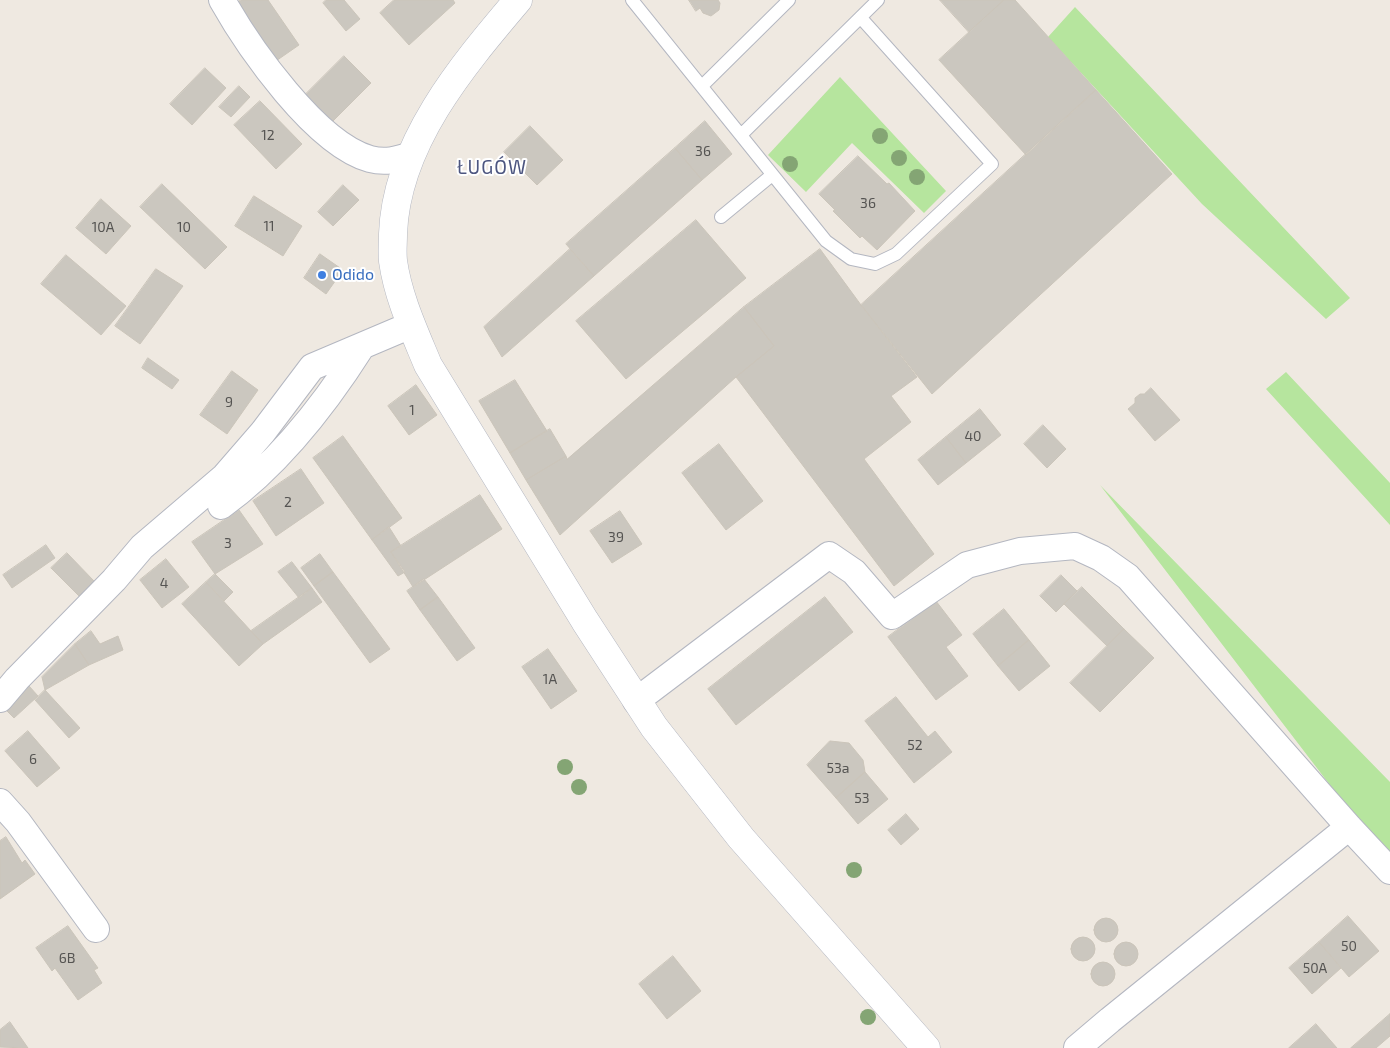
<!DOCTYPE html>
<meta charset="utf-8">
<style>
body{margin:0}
canvas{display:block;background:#efe9e1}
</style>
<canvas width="1390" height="1048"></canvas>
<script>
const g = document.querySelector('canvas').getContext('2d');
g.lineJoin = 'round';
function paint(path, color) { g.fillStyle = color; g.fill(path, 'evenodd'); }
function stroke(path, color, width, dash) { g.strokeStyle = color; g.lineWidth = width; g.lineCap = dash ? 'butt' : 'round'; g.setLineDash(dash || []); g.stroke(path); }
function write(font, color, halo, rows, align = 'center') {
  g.font = font + ' "Exo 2",sans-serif'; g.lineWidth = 4; g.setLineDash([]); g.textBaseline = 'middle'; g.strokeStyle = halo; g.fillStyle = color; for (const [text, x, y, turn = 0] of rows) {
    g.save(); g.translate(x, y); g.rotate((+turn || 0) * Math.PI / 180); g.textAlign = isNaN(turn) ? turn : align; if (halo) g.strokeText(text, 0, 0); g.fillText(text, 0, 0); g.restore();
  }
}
paint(new Path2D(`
 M1075 7 1350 298 1326 319 1202 204 1048 37Z
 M840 77 946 191 924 213 852 143 806 192 768 155Z
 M1286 372 1390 483V525L1266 389Z
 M1100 485 1390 782V855L1356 819Z`), '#b6e59e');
const building = new Path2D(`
 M241 0H268L299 45 273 63 234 5Z
 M326 0H344L360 19 346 31 323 3Z
 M394 0H453L455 3 409 45 380 13Z
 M689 0H718L720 3 719 10 711 16 703 13 700 8 696 11Z
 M940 0H1004L969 32Z
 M1004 0H1015L1096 90 1026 155 939 60Z
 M344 56 371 83 332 122 305 95Z
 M205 68 226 88 192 125 170 104Z
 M239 86 250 97 231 117 219 107Z
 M1096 90 1172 174 932 394 861 305Z
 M260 101 302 144 276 169 234 125Z
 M705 121 732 154 702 180 675 148Z
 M530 126 563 160 537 185 504 152Z
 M675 148 702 180 594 276 566 244Z
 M858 156 887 184 889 183 915 211 877 250 862 236 860 238 833 211 835 210 819 194Z
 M162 184 227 247 205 269 140 207Z
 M343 185 359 200 333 226 318 212Z
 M254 196 302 226 283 256 235 226Z
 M101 199 131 226 106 254 76 228Z
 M696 220 746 278 626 379 576 321Z
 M570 249 594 276 502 357 484 327Z
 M820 249 861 305 917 377 891 396 911 422 864 459 934 554 894 586 736 377 774 346 744 307Z
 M320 254 343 270 326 294 304 278Z
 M66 255 126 306 101 335 41 284Z
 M156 269 183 286 140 344 115 326Z
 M744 307 774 346 736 377 560 535 526 480 566 456 567 459Z
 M148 358 179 380 172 389 142 368Z
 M232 371 258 390 227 434 200 415Z
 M515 380 547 431 510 453 479 401Z
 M416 385 437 415 409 435 388 406Z
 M1151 388 1180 420 1155 441 1128 409 1135 403V398L1140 394H1144Z
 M980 409 1001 435 966 463 946 437Z
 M1043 425 1066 449 1047 468 1024 444Z
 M550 429 566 456 526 480 510 453Z
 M343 436 402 518 372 540 313 458Z
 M946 437 966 463 938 485 918 460Z
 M719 444 763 501 726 530 682 473Z
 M301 469 324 503 276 536 253 501Z
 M480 495 502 529 413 587 391 552Z
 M239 510 263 544 215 574 192 542Z
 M620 511 642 544 612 563 590 531Z
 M389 527 401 546 391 552 405 572 398 576 372 540Z
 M46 545 55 558 12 588 3 575Z
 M67 553 94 581 79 596 51 568Z
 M320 554 333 572 314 586 301 568Z
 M166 559 189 587 162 608 140 580Z
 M292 562 312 588 299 598 278 572Z
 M333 572 390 649 370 663 314 586Z
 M215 574 233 592 224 601 206 582Z
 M1061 575 1077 591 1056 612 1040 596Z
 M424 579 438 597 420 610 407 591Z
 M206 582 263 644 239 666 182 604Z
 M1082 587 1124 629 1107 646 1064 604Z
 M312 588 322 602 263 644 251 631Z
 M438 597 475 648 457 661 420 610Z
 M825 597 853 632 736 725 708 689Z
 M936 601 962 635 946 647 968 676 936 700 888 637Z
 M1004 609 1029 640 998 666 973 634Z
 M1124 629 1154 658 1100 712 1070 683Z
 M91 631 100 644 118 636 123 650 89 665 75 644Z
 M1029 640 1050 666 1019 691 998 666Z
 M75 644 89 665 45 690 42 677Z
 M548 649 577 691 551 709 522 667Z
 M29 686 38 696 14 718 5 709Z
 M45 690 80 728 69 738 35 700Z
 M896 697 928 737 935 731 952 752 914 783 865 721Z
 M28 731 60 768 37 787 5 751Z
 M830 741 849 743 863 760 865 772 836 798 807 765Z
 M865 772 888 799 858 824 836 798Z
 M906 814 919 829 901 845 888 830Z
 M6 837 22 863 25 860 35 874 0 899V841Z
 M1348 916 1379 951 1349 977 1319 942Z
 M1094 930a12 12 0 1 1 24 0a12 12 0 1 1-24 0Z
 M68 926 98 968 94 970 102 983 78 1000 55 968 52 971 36 948Z
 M1071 949a12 12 0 1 1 24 0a12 12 0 1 1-24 0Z
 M1319 942 1341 968 1312 994 1289 968Z
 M1114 954a12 12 0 1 1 24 0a12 12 0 1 1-24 0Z
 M673 956 701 991 667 1019 639 984Z
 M1091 974a12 12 0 1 1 24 0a12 12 0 1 1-24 0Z
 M1390 1014V1036L1376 1048H1351Z
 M10 1022 28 1048 0 1047V1030Z
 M1316 1024 1337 1048H1289Z`);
paint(building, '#cbc7bf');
stroke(building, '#cbc5ba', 1);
const lane = new Path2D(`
 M632 0 826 241 851 259 875 264 896 254 992 164 861 18
 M702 86 789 0
 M741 135 878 0
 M721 217 772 175`);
const street = new Path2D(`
 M222 0C249 48 316 144 370 159 385 163 397 160 411 155
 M221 506C279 464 324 406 362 346
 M0 699 17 679 114 580 142 547 224 477 263 432 312 367 411 325
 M636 701 829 555 854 572 892 616 967 565 1020 551 1075 546 1101 558 1128 577 1349 827 1390 871
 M0 802 18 822 96 929
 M1077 1048 1110 1020 1349 827`);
const secondary = new Path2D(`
 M518 0C462 66 396 144 393 234 393 243 392 252 393 261 398 297 414 331 428 365L585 621 654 727 741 838 926 1048`);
stroke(lane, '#b4b7c1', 14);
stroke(street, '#b4b7c1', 28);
stroke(secondary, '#b4b7c1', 29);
stroke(lane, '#fff', 12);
stroke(street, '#fff', 26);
stroke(secondary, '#fff', 28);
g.fillStyle = '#84a574';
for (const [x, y] of [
 [880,136],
 [899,158],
 [790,164],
 [917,177],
 [565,767],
 [579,787],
 [854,870],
 [868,1017]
]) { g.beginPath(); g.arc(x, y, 8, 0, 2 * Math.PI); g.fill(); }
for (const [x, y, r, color] of [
 [322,275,5,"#3f7fe0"]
]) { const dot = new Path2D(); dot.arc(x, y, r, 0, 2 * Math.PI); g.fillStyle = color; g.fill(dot); stroke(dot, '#fff', 2); }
write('14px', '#555452', null, [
 ["12",268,135],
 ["36",703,151],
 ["36",868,203],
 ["11",269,226],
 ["10A",103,227],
 ["10",184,227],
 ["9",229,402],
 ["1",412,410],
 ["40",973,436],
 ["2",288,502],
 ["39",616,537],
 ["3",228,543],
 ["4",164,583],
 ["1A",550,679],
 ["52",915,745],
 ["6",33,759],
 ["53a",838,768],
 ["53",862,798],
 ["50",1349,946],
 ["6B",67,958],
 ["50A",1315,968]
]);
write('16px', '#366cbe', '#fff', [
 ["Odido",332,275]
], 'left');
g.letterSpacing = '1px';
write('19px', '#4d5680', '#fff', [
 ["ŁUGÓW",492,168]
]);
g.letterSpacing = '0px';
</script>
